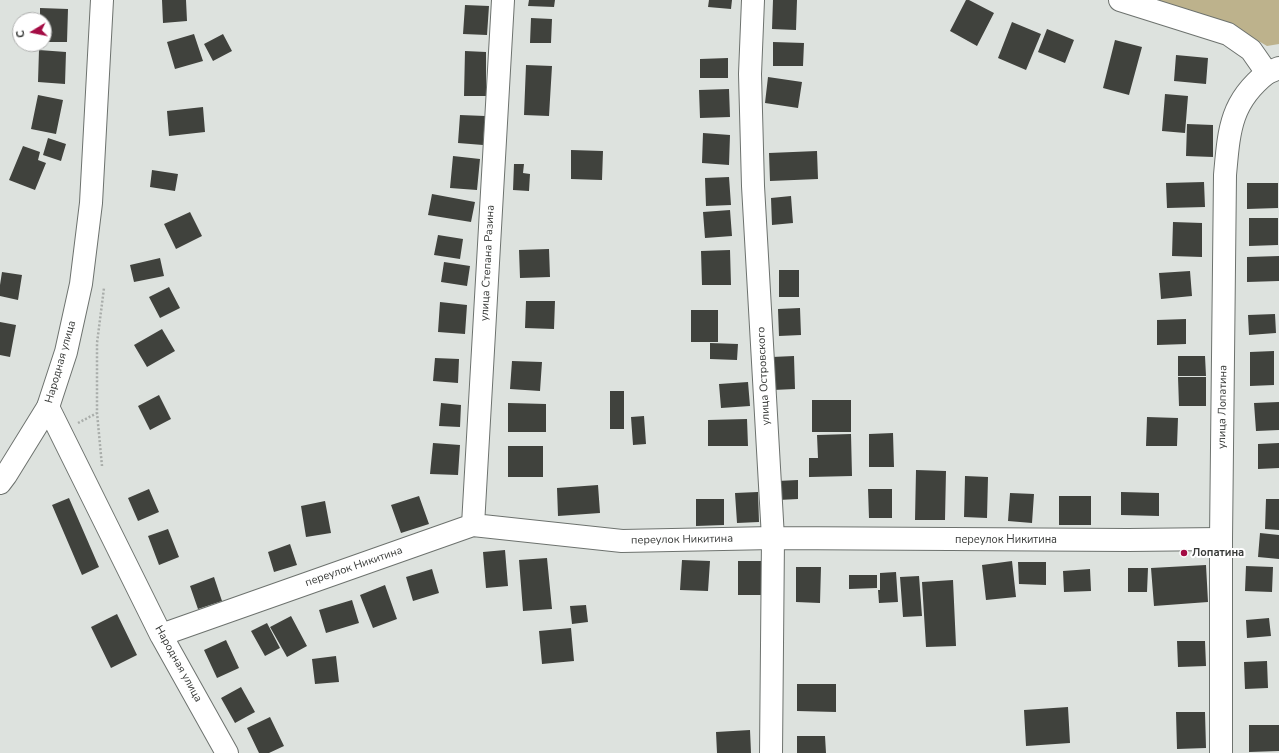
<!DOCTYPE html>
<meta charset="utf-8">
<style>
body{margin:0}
#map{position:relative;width:1279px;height:753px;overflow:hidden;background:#dde2de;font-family:"Nunito Sans",sans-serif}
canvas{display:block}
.north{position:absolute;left:12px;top:12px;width:40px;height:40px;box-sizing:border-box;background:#fff;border:1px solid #afb0af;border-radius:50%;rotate:260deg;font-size:11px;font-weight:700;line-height:16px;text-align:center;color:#373937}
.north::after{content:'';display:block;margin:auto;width:14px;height:18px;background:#a40c44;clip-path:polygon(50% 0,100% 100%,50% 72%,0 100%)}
</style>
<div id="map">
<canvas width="1279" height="753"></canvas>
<div class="north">С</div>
</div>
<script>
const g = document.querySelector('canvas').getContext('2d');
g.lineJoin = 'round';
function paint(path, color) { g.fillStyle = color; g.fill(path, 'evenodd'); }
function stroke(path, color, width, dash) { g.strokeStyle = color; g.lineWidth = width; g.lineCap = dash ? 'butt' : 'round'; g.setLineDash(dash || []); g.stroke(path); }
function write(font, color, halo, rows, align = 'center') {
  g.font = font + ' "Nunito Sans",sans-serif'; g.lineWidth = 4; g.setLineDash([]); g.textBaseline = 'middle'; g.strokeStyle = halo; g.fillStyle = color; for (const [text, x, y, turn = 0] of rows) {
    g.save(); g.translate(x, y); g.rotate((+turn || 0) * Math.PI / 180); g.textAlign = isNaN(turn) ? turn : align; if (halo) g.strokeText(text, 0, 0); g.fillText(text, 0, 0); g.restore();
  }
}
paint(new Path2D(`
 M1150 0H1279V44L1267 46 1235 27Z`), '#bdb28c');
paint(new Path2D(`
 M162 0H186L187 21 163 23Z
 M529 0H555L554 7 528 6Z
 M709 0H732L731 9 708 7Z
 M773 0H797L796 30 772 29Z
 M966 0H969L994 13 977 46 950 31Z
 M465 5 489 6 487 35 463 34Z
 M40 8 68 9 67 42H44V20H40Z
 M531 18 552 19 551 43H530Z
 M1012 22 1041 34 1026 70 998 58Z
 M1047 29 1074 40 1065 63 1038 52Z
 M194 34 203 61 175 69 167 42Z
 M223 34 232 51 213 61 204 44Z
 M1115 40 1142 47 1129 95 1103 88Z
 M773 42 804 43 803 66H773Z
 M39 50 66 52 65 84 38 82Z
 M465 51 486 52V96H464Z
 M1176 55 1208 58 1206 84 1174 81Z
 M728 58V78H700V59Z
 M526 65 552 66 549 116 524 115Z
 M768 77 802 82 798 108 765 103Z
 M729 89 730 117 700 118 699 90Z
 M1165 94 1188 96 1185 133 1162 131Z
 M38 95 63 100 56 134 31 129Z
 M203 107 205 132 169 136 167 111Z
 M460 115 485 116 483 145 458 143Z
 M1187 124 1213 125V157L1186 156Z
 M703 133 730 135 729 165 702 163Z
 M48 138 66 144 61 161 43 155Z
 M23 146 40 152 38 160 46 163 35 190 9 180Z
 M571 150 603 151 602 180 571 179Z
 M817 151 818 179 770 181 769 153Z
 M453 156 480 159 477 190 450 188Z
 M514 164H524L523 173 530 174 529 191 513 190Z
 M152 170 178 174 175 191 150 187Z
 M729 177 731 205 706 206 705 178Z
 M1204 182 1205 207 1167 208 1166 183Z
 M1247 183H1278V208L1247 209Z
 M432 194 475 202 471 222 428 215Z
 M791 196 793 223 772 225 771 198Z
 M730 210 732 236 705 238 703 212Z
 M190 212 202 236 176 249 164 224Z
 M1249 218H1278V245L1249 246Z
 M1173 222 1202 223V257L1172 256Z
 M438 235 463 239 460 259 434 255Z
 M549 249 550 277 520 278 519 250Z
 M730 250 731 285H702L701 251Z
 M1279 256V281L1247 282V257Z
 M160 258 164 276 134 282 130 265Z
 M444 262 470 266 467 286 441 282Z
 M779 270H799V297H779Z
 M1190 271 1192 296 1161 299 1159 273Z
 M2 272 22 275 18 300 0 296V285Z
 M169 287 180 308 160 318 149 297Z
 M526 301H555L554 329 525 328Z
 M440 302 467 305 465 334 438 332Z
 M800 308 801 335 779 336 778 309Z
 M691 310H718V342H691Z
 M1275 314 1276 333 1249 335 1248 315Z
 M1186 319V344L1157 345V320Z
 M0 322 16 325 10 357 0 355Z
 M162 329 175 351 147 367 134 345Z
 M710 343 738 344 737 360 710 359Z
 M1274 351V385L1250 386V352Z
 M794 356 795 389 773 390 772 357Z
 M1178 356H1205L1206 376H1178Z
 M435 358 459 359 458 383 433 381Z
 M512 361 542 362 540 391 510 389Z
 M1178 377H1206V406H1179Z
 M748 382 750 406 721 408 719 384Z
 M610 391H624V429H610Z
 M159 395 171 419 150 430 138 406Z
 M812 400H851V432H812Z
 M1279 402V430L1256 431 1254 403Z
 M441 403 461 405 460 427 439 426Z
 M508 403 546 404V432H508Z
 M644 416 646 444 633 445 631 417Z
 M1147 417 1178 418 1177 446H1146Z
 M747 419 748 446H708V420Z
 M893 433 894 467H869V434Z
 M851 434 852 476 809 477V458H818L817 435Z
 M433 443 460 445 458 475 430 474Z
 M1279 443V468L1258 469V444Z
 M508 446H543V477H508Z
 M916 470 946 471 945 520H915Z
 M965 476 988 477 987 518 964 517Z
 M798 480V499L778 500 777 481Z
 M598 485 600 513 558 516 557 488Z
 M149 489 159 512 138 521 128 498Z
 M868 489H892V518H869Z
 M758 492 759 522 737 523 735 493Z
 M1121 492 1159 493V516L1121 515Z
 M1010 493 1034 494 1032 523 1008 521Z
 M419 496 429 524 401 533 391 505Z
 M1059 496H1091V525H1059Z
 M69 498 99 567 82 575 52 505Z
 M696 499H724V525L696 526Z
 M1266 499H1279V530L1265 529Z
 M325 501 331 533 306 537 301 506Z
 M168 529 179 557 159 565 148 536Z
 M1260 533 1279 535V559L1258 557Z
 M290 544 297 565 274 572 268 552Z
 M505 550 508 586 486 588 483 552Z
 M547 558 552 609 523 611 519 560Z
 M682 560 710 561 708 591 680 590Z
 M738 561H762V595H738Z
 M1012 561 1016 597 986 600 982 565Z
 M1018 562H1046V585L1019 584Z
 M1206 565 1208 602 1154 606 1151 568Z
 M1246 566 1273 567 1272 592 1245 591Z
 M796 567H821L820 603 796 602Z
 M1128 568H1148L1147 592H1128Z
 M432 569 439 593 413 601 406 577Z
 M1090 569 1091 591 1064 592 1063 571Z
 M896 572 898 602 879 603 878 590H880V573Z
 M849 575H877V588L849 589Z
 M919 576 922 616 903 617 900 577Z
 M214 577 222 601 198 609 190 586Z
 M953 580 956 646 926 647 922 582Z
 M385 585 397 619 373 628 360 595Z
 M352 600 359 623 326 633 319 610Z
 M586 605 588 622 572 624 570 606Z
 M117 614 137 655 111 668 91 627Z
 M291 616 307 646 287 657 270 627Z
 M1269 618 1271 636 1247 638 1246 620Z
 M267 623 280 648 265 656 251 631Z
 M571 628 574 661 542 664 539 631Z
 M226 640 239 668 217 678 204 650Z
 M1177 641H1205L1206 666 1178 667Z
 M336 656 339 682 315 684 312 659Z
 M1267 661 1268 688 1245 689 1244 662Z
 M797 684H836V712L797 711Z
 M241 687 255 712 235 723 221 698Z
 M1068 707 1070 743 1026 746 1024 710Z
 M1176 712H1205L1206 748 1177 749Z
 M270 717 284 746 269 753H259L247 728Z
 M1249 725H1279V751L1249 752Z
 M750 730 751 753H717L716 732Z
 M797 736H825L826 753H797Z`), '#40423d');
const minor = new Path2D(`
 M753 0 750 74 753 186 773 538 771 753
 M1120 0 1228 34 1251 50 1267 73 1279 68
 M48 407 161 635 227 753
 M473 525 503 0
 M161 635 473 525 622 541 773 538 1128 540 1221 539`);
const tertiary = new Path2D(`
 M1221 753V539L1225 175C1229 131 1230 102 1267 73`);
const secondary = new Path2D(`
 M0 483 6 475 48 407 66 352 81 284 91 203 102 0`);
stroke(minor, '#6d726e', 24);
stroke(tertiary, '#6d726e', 24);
stroke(secondary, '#6d726e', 24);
stroke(new Path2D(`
 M78 423 97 413
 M102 466 97 413V343L104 288`), '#a9adaa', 2.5, [2, 2]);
stroke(minor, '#fff', 22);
stroke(tertiary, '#fff', 22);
stroke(secondary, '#fff', 22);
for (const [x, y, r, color] of [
 [1184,553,4,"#a40c44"]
]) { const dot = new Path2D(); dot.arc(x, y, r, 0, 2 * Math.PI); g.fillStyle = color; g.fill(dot); stroke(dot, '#fff', 1.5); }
write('11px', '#373937', '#fff', [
 ["улица Степана Разина",488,263,-87],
 ["Народная улица",61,362,-74],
 ["улица Островского",764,376,-93],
 ["улица Лопатина",1223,407,-89],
 ["переулок Никитина",682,540,-1],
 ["переулок Никитина",1006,540],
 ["переулок Никитина",354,567,-19],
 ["Народная улица",178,664,61]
]);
write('bold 11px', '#373937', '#fff', [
 ["Лопатина",1192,553]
], 'left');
</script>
